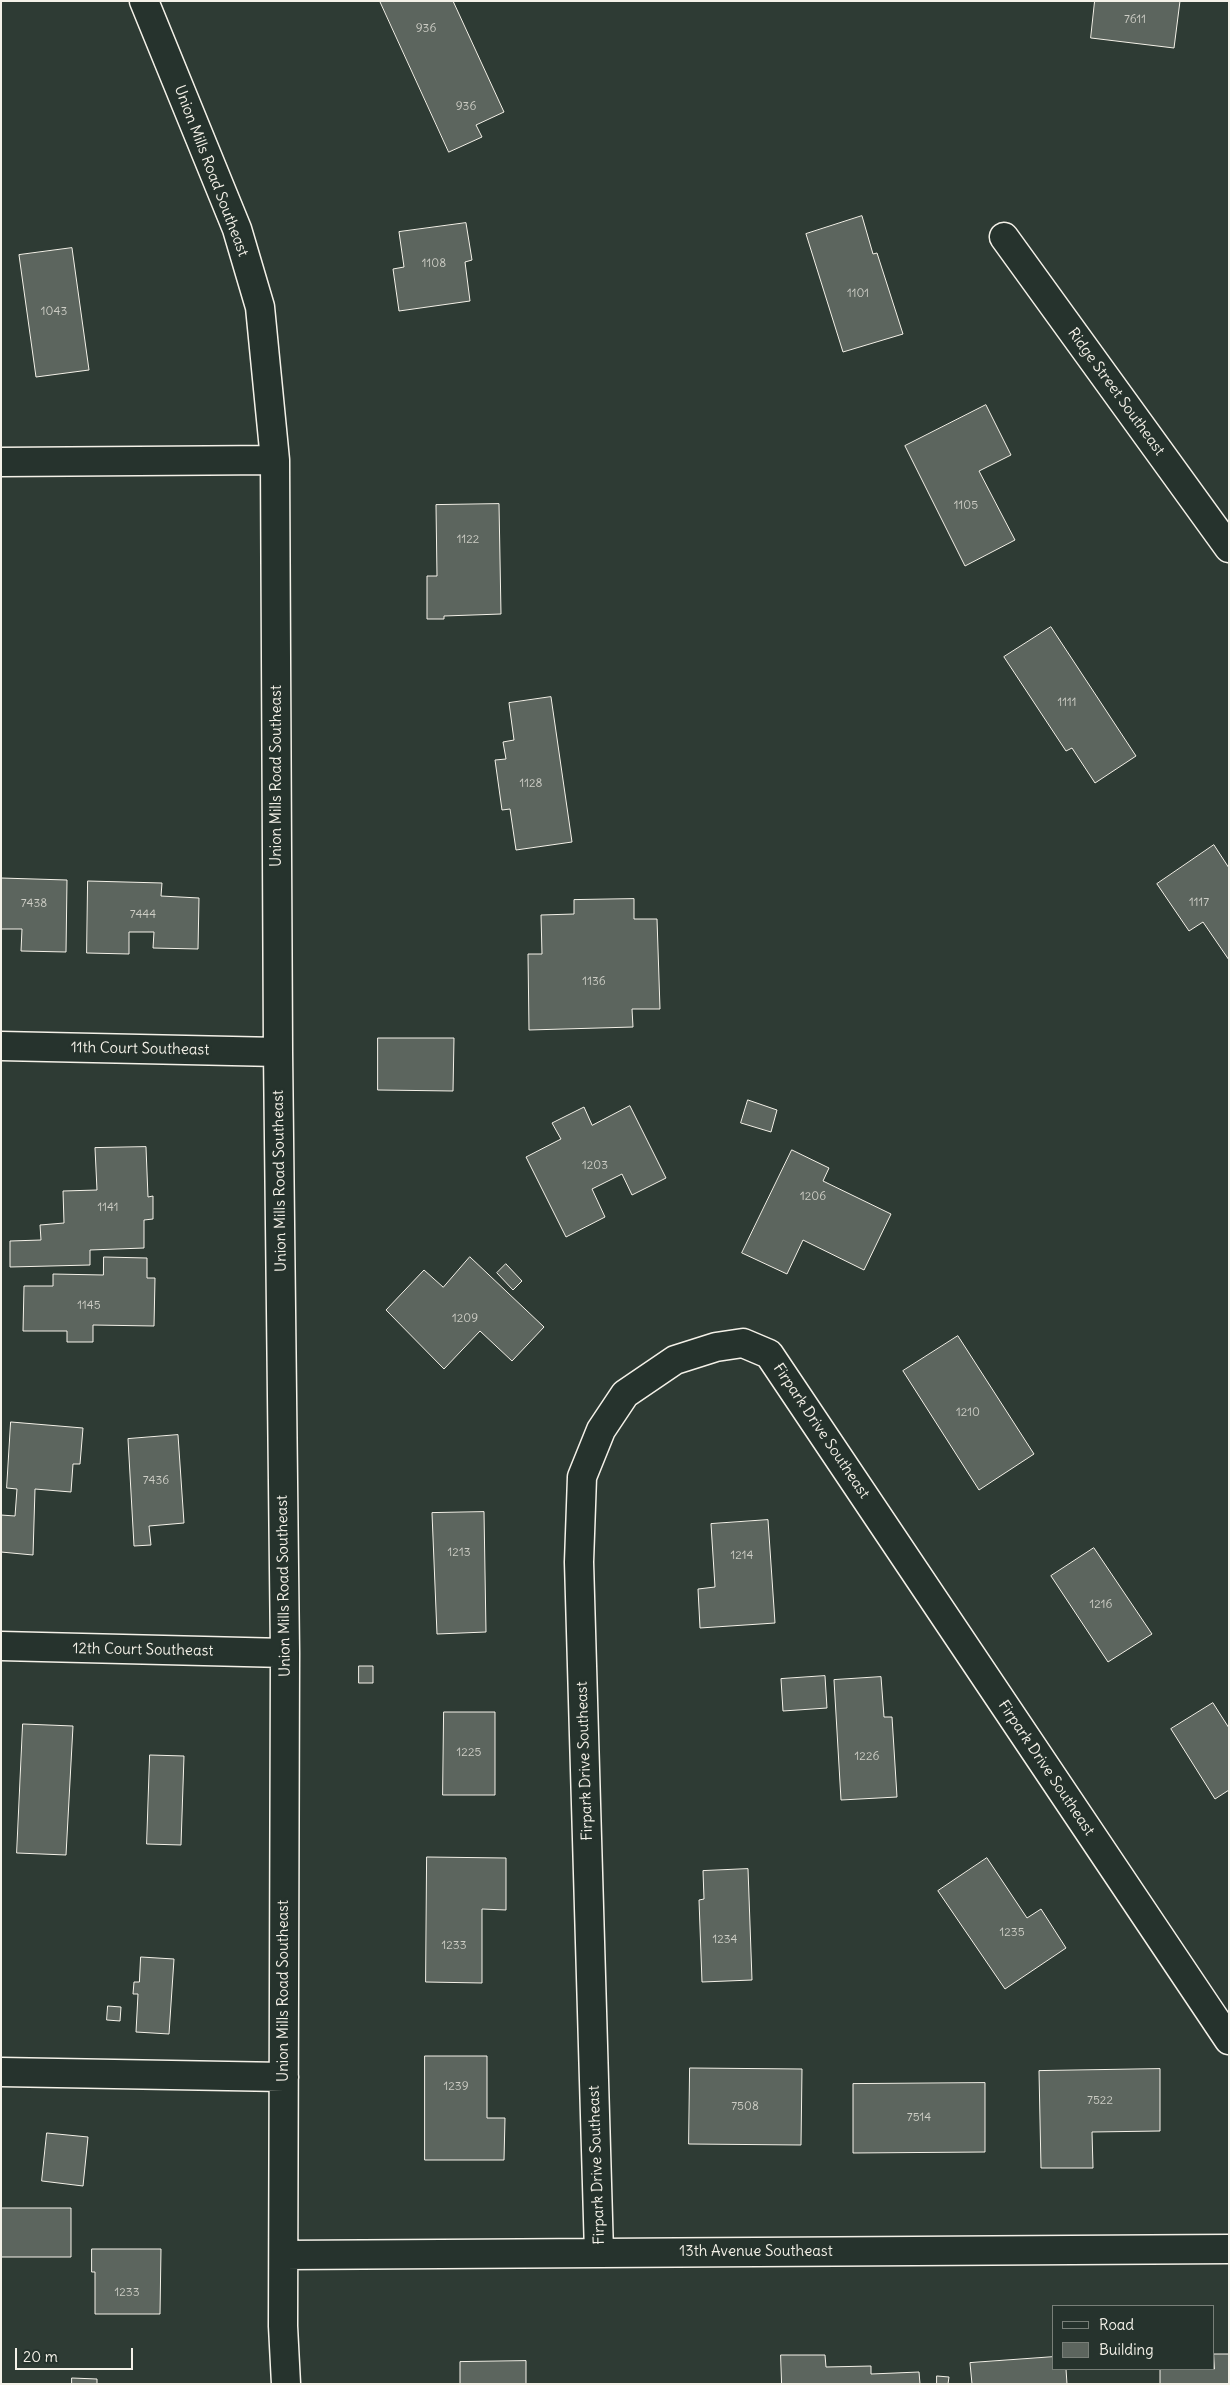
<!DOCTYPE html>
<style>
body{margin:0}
#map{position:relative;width:1230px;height:2385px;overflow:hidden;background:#2e3b34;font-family:Delius,sans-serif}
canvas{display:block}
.frame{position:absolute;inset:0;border:2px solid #f4f1e8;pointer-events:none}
.legend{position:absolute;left:1052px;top:2305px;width:162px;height:65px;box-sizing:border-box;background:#26332d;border:1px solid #787f78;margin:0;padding:6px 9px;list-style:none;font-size:15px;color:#f4f1e8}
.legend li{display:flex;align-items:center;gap:10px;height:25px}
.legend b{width:25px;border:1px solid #787f78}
.scale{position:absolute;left:15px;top:2348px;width:118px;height:22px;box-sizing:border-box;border:2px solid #f4f1e8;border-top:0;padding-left:6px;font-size:15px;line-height:18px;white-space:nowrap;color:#f4f1e8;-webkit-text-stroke:4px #26332d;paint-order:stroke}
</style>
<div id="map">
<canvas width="1230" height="2385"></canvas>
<div class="frame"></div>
<ul class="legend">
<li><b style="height:6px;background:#26332d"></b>Road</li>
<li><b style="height:14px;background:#5c655e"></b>Building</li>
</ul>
<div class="scale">20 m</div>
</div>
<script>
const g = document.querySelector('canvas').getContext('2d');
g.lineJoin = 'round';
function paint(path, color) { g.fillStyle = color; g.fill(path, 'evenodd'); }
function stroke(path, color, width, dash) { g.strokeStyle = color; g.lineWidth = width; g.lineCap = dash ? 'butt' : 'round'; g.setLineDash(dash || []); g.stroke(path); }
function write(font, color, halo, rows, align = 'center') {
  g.font = font + ' Delius,sans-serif'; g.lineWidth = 5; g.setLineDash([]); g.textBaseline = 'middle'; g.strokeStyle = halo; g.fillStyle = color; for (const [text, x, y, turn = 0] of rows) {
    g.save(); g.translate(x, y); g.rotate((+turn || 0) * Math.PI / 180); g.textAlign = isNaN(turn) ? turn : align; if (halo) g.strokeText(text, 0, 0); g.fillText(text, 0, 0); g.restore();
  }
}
const building = new Path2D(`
 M380 1H453L504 112 476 125 482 137 449 152Z
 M1095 1H1180L1174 48 1091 38Z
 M862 216 873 254 877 253 903 334 843 352 806 234Z
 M466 223 472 260 465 262 470 301 399 311 393 269 404 267 399 232Z
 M72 248 89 370 36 377 19 255Z
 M986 405 1011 455 979 471 1015 540 965 566 905 446Z
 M499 504 501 614 444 616V619H427V576H437L436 505Z
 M1051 627 1136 756 1095 783 1072 748 1066 751 1004 657Z
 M551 697 572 842 516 850 510 809 502 810 495 760 506 759 503 742 514 740 509 703Z
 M1214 845 1229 868V960L1203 922 1189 931 1157 884Z
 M1 878 67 880 66 952 21 951 22 929H1Z
 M88 881 162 883 161 896 199 898 198 949 153 948 154 932H129V954L87 953Z
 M634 899V919H657L660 1009H632L633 1027 529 1030 528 954H542L541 915 574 914V900Z
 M378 1038H454L453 1091 378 1090Z
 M748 1100 777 1110 771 1132 741 1123Z
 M630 1106 666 1178 632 1195 622 1174 592 1189 605 1217 566 1237 526 1157 561 1139 552 1123 584 1107 592 1125Z
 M146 1147 148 1197 153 1196V1219L144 1220V1248L90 1250V1265L10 1267V1241L41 1240 40 1225 64 1223 63 1191 97 1190 95 1148Z
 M792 1150 829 1168 823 1181 891 1214 864 1270 803 1240 787 1274 742 1253Z
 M104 1257 147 1258V1278H155L154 1326 93 1325V1342H67V1331H23L24 1286H53V1274L103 1275Z
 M470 1257 544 1327 512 1361 480 1331 444 1369 386 1310 424 1270 443 1287Z
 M506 1264 522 1281 513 1290 497 1273Z
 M958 1336 1034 1454 979 1490 903 1371Z
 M11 1422 83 1428 80 1464H73L71 1492 35 1489 33 1555 1 1552V1515L15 1516 17 1489 7 1488Z
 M178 1435 184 1523 149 1526 151 1545 134 1546 128 1439Z
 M484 1512 486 1632 437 1634 432 1513Z
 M768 1520 775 1623 700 1628 698 1589 715 1587 711 1524Z
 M1094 1548 1152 1634 1108 1662 1051 1576Z
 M359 1666H373V1683H359Z
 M825 1676 827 1708 783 1711 781 1679Z
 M881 1677 884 1717H892L897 1797 841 1800 834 1680Z
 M1213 1703 1229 1728V1790L1215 1799 1171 1729Z
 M444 1712H495V1795H443Z
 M23 1724 73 1726 66 1855 17 1853Z
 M150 1755 184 1756 181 1845 147 1844Z
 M427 1857 506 1858V1910L482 1909V1983L426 1982Z
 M987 1858 1027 1918 1041 1909 1066 1948 1005 1989 938 1891Z
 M748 1869 752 1980 702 1982 699 1900 704 1899 703 1871Z
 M141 1957 174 1959 169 2034 136 2032 138 1994H133L134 1982H139Z
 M108 2006 121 2007 120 2021 107 2020Z
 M425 2056H487V2118H505L504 2160H425Z
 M690 2068 802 2069 801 2145 689 2144Z
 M1160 2069V2131L1092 2132 1093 2168H1041L1039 2071Z
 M985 2083V2152L853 2153V2084Z
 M47 2133 88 2137 83 2186 42 2181Z
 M1 2208H71V2257H1Z
 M92 2249H161L160 2314H95V2272H92Z
 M1214 2354H1229V2384H1160V2369H1214Z
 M781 2355H825L826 2367 871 2366V2374L919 2372 920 2384H782Z
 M1054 2357V2369H1066L1067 2384H972L970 2363Z
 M526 2361V2384H460V2362Z
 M937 2376 949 2377 948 2384H937Z
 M72 2378 97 2379V2384H72Z`);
paint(building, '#5c655e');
stroke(building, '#f4f1e8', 1);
const minor = new Path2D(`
 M144 1 237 229 260 307 275 460 278 1052 285 1653 283 2326 286 2384
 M1004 237 1229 548
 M1 462 275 460
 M1 1046 278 1052
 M1 1646 285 1653
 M1 2072 284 2077
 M599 2253 579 1562 582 1477 601 1430 625 1394 675 1360 716 1347 743 1343 769 1354 1229 2040
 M284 2255 1229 2249`);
stroke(minor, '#f4f1e8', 31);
stroke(minor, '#26332d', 28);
write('12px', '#cecec6', null, [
 ["7611",1135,20],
 ["936",426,29],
 ["936",466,107],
 ["1108",434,264],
 ["1101",858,294],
 ["1043",54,312],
 ["1105",966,506],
 ["1122",468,540],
 ["1111",1067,703],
 ["1128",531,784],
 ["1117",1199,903],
 ["7438",34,904],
 ["7444",143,915],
 ["1136",594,982],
 ["1203",595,1166],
 ["1206",813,1197],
 ["1141",108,1208],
 ["1145",89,1306],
 ["1209",465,1319],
 ["1210",968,1413],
 ["7436",156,1481],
 ["1213",459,1553],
 ["1214",742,1556],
 ["1216",1101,1605],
 ["1225",469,1753],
 ["1226",867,1757],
 ["1235",1012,1933],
 ["1234",725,1940],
 ["1233",454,1946],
 ["1239",456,2087],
 ["7522",1100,2101],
 ["7508",745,2107],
 ["7514",919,2118],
 ["1233",127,2293]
]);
write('15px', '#f4f1e8', '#26332d', [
 ["Union Mills Road Southeast",211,171,69],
 ["Ridge Street Southeast",1116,392,54],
 ["Union Mills Road Southeast",277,776,-90],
 ["11th Court Southeast",140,1049,1],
 ["Union Mills Road Southeast",280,1181,-91],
 ["Firpark Drive Southeast",821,1431,56],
 ["Union Mills Road Southeast",284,1586,-91],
 ["12th Court Southeast",143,1650,1],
 ["Firpark Drive Southeast",585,1761,-92],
 ["Firpark Drive Southeast",1046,1768,56],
 ["Union Mills Road Southeast",284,1991,-90],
 ["Firpark Drive Southeast",597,2165,-92],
 ["13th Avenue Southeast",756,2252]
]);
</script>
